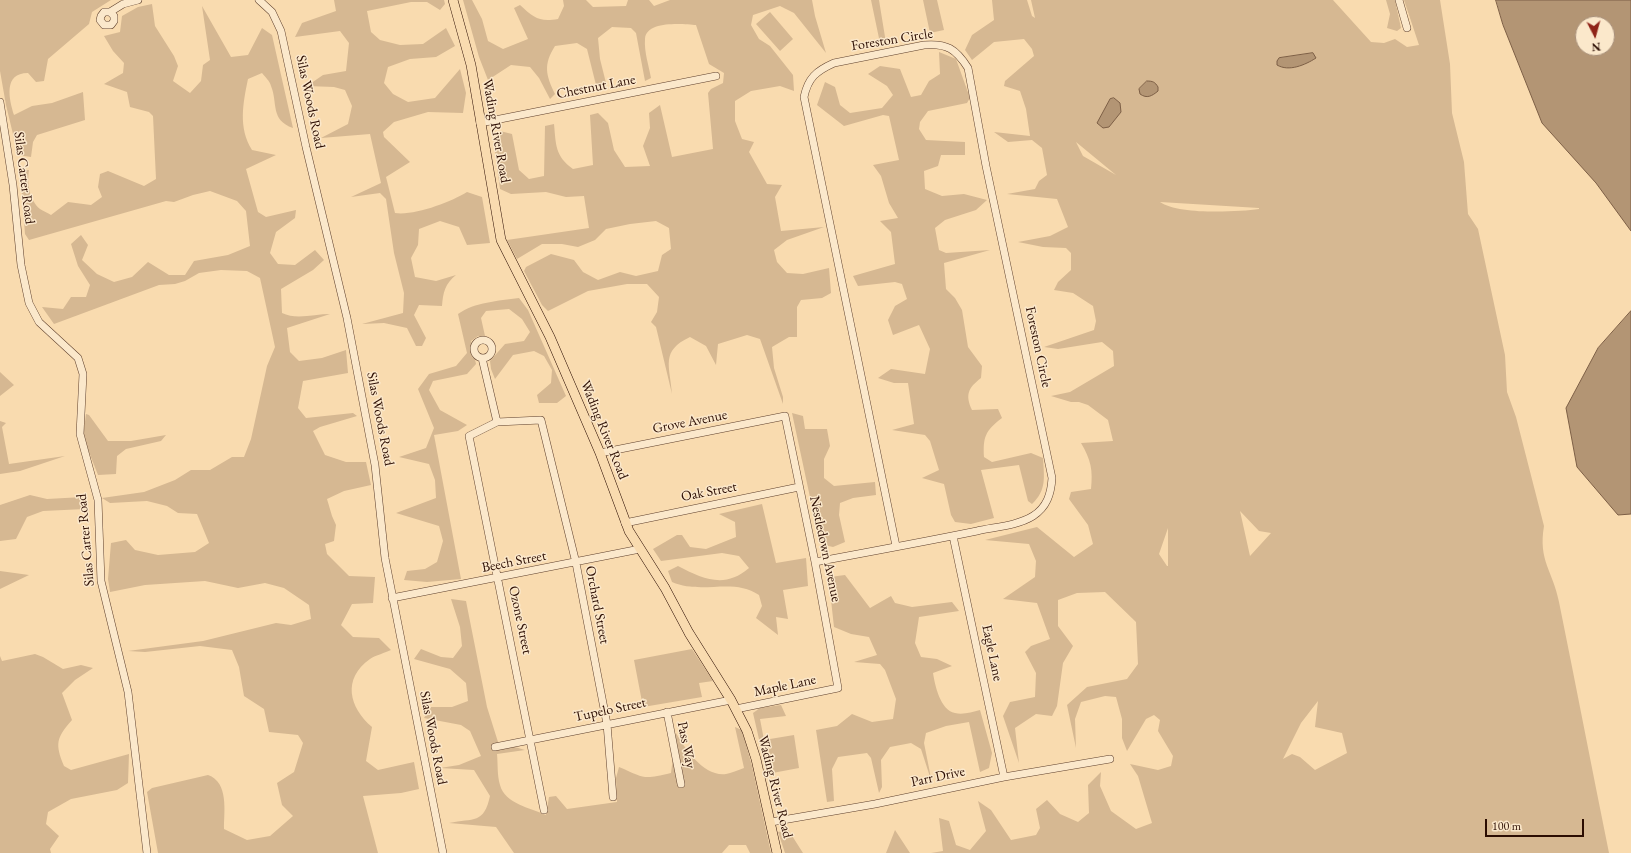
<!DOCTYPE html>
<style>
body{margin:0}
#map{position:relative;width:1631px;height:853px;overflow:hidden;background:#f9dbaf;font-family:"EB Garamond",serif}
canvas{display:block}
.north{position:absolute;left:1575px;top:16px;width:40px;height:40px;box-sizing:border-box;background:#fbe8cb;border:1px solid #a8907b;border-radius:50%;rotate:174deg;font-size:11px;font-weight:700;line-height:16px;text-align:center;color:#2c0d02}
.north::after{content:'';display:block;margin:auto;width:14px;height:18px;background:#8f2418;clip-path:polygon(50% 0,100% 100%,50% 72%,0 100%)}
.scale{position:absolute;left:1485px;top:819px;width:99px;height:18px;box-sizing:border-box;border:2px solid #2c0d02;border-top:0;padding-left:5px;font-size:12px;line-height:14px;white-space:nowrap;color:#2c0d02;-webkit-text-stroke:3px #fbe8cb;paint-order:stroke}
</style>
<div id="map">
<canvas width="1631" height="853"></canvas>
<div class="north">N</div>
<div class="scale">100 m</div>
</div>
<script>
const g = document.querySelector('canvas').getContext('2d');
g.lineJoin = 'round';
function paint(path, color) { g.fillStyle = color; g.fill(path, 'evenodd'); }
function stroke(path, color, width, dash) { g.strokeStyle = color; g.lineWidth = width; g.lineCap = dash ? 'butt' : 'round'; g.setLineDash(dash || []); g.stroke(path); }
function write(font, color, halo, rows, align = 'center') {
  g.font = font + ' "EB Garamond",serif'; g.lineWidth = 3; g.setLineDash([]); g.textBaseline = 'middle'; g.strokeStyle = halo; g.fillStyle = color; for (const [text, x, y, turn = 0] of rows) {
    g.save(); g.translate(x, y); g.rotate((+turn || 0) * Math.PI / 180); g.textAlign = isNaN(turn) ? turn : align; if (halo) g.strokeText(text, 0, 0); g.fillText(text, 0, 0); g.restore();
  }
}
paint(new Path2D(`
 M0 0H111L92 12 89 24 48 59 44 81 36 82 28 73C3 73 9 99 14 115L32 106 52 103 83 92 85 120 37 135 33 142 31 157 18 155 6 105 0 71Z
 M334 0H444L445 4 440 10 427 2H411L367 11 371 32 380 40 400 45 423 44 446 28 455 46 436 57 410 59 388 67 384 83 393 94 408 102 435 98 460 69 466 93 463 113 428 112 394 122 383 132 384 137 410 162 386 177 395 213C414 216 451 202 467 192L482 197 490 243 467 245 459 227 440 221 419 229 418 245 411 258 415 277 436 281 456 275C445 284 443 292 442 306L419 305 414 315 426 338 422 346H416L407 328 384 323 362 324 403 313 404 293 394 253 386 199 380 193 351 197 381 183 370 134 321 138 348 124 352 106 345 90 334 87 307 86 323 75 346 71 349 43 340 31 295 37 302 23 336 11Z
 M463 0H472L482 19 488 41 503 49 528 39 514 8 520 5C534 18 539 22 558 19L564 6 563 0H586L593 7 626 6 628 0H649L654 6 670 0H812L815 16 826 53 794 13 780 6 753 15 751 25 759 39 770 46 793 75 794 91 780 86 751 91 735 101V121L742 139 754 142 749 152 767 184 782 185 775 197 781 231 824 227 787 240 774 250 777 262 787 273 803 274 829 268 831 293 822 298 801 300 797 307V337H789L772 347 774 368 783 397V404L760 339 747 335 718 344 716 365 706 346 690 337C660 351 670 366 672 394L656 327 651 322 657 312 659 297 647 284H627L588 291 548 311 542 305 524 271 526 267 551 254 574 260 583 272 598 280 620 272 636 276 658 271 662 255 671 249 669 228 656 221 630 224 606 229 595 240 578 247 562 244H542L517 259 507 240 589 228 584 196 566 197 546 192 511 194 500 189 494 144 500 131 512 134 519 170 529 179 544 176 545 126 554 124C556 145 555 156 573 169L593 165 590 115 598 113 608 123 614 150 625 167 650 166 643 146 650 128 649 113 660 105 672 157 713 149 708 93 711 89 723 83 724 73 709 64 696 25C684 24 646 20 645 39 644 52 649 66 651 78L645 81 636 33 631 28 612 27 598 38 600 59 606 83 596 85 587 49 577 43 555 46C543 65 546 75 555 94L550 99 539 78 530 67 511 65 488 80 479 57Z
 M871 0H879L886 43H880Z
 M923 0H937L944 30 930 33Z
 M992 0H1027L1032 16 1035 18 1031 0H1333L1371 42 1384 43 1395 39 1407 47 1419 45 1404 0H1440L1450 64 1452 113 1464 162 1468 214 1478 229 1505 355 1507 392 1516 417 1544 526C1538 561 1553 571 1559 602 1576 686 1592 769 1609 853H931L943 851 939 818 949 821 956 845 970 850 986 831 978 801 991 810 1011 840 1036 835 1040 828 1036 809 1047 800 1060 814 1078 822 1089 813 1088 785 1101 772 1100 786 1111 811 1136 829 1152 823 1138 776 1130 764 1158 770 1171 766 1173 756 1158 731 1160 720 1154 715 1146 719 1127 751 1122 738V719L1116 697 1105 696 1081 702 1075 719 1076 748 1067 705 1087 687 1127 679 1138 664 1136 622 1105 592 1077 593 1058 600V626L1073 646 1063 663 1057 706 1052 716 1036 714 1015 728 1019 763 1003 716 1010 702 1035 697 1036 673 1025 652 1031 646 1050 639 1037 603 1003 599 1035 577 1036 561 1029 544 985 540 1037 527 1074 557 1093 544 1088 525 1069 499 1071 492 1091 489C1093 470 1091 460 1081 443L1113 441 1108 420 1088 405 1079 402H1071L1051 396 1070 392 1114 366 1113 351 1102 342 1058 349 1044 347 1094 330 1096 321 1093 306 1073 293 1054 290 1058 282 1071 270V253L1066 248 1043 247 1018 242 1050 236 1068 227 1057 199 1007 194 1035 189 1039 181 1047 175 1042 148 1032 140 1008 142 994 132 1030 136 1026 109 1020 91 1004 86 1005 81 1034 56 1032 49 1024 39 994 42 972 60 965 50 972 35 994 20ZM1076 142 1116 175 1083 156ZM1160 202 1259 208V209C1237 212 1178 215 1160 202ZM1240 511 1259 531 1271 533 1250 556ZM1168 528V566H1167L1159 554ZM1318 701 1315 727 1342 733 1347 753 1315 770 1300 757 1292 754 1283 759 1301 723Z
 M1386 0H1395L1401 28 1397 31 1387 28 1390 14Z
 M152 4 155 26 174 56 178 66 173 81 190 93 201 81 203 65 210 60 202 6 231 57 248 55 262 28 272 35 293 128C270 120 278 103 271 86 270 81 265 77 262 73L248 79C243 103 238 128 252 150L276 155 246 169 258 212 266 217 296 210 295 218 276 232 270 253 278 264 295 265 315 250 324 260 313 270 281 289 282 313C296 320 315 314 330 314L287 328 290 352 299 361 322 358 346 350 348 373 303 381 298 408 306 418 353 413 357 416 320 427 313 431 325 455 346 462H366L371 485 344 491 327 499 332 516 336 525 334 541 325 544 327 554 349 576 375 577 373 603 352 604 341 625 353 637 379 638 391 650C385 653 376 655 370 659 342 679 349 707 372 727L366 761 378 770 414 762 419 789 401 793 363 796 378 853H158L147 792 152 788 208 775C229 782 224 812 224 829L247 840 270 836 293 816 282 805 277 783 294 772 303 743 298 735 269 732 264 709 244 696 239 667 232 650 200 646 145 652 128 651 203 641 276 623 291 625 311 619 309 605 284 588 265 583 238 588 205 581 145 585 110 592 108 579 111 543 126 540 135 550 158 555 195 552 209 543 197 514 178 513 167 506 147 501 110 503 102 498 144 492 175 480 191 470H210L232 457H244L251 439 267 366 275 347 260 278 247 271 221 270 199 273 185 281 175 284 159 285 54 324 42 307 63 309 71 297H86L90 285 78 266 71 244 81 235 88 245 82 260 97 274 114 282 132 277 148 262 169 275H185L194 261 228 255 250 246 246 211 237 201 210 191 193 195 174 202 166 201 29 240 25 234 20 170H29C27 182 29 200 40 209 43 211 48 213 51 215L68 202 91 205 102 197 98 187 100 174 108 171 144 186 156 179 153 116 149 112 130 107 127 92 104 84 123 73 124 63 113 51 104 36 120 32 122 16 138 7Z
 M770 12 793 39 780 51 756 24Z
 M939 52 956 59 970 98 967 103 928 111 920 122 919 129 926 140 965 142V155H941L938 166 924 171 925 189 942 196 964 194 987 200 976 210 945 220 935 228 939 250 946 253 990 250 944 263 946 289 955 298 962 310 968 347 982 366 981 378C968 388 965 395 972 410L998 409 1002 418C985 431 983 437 984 457L992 462 1031 453 1043 458C1044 477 1047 490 1032 504L1028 501 1019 465 981 470 994 518 971 524 955 522 951 515 944 484 922 478 939 470 930 441 925 435 892 430 914 424 908 383H894L878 378 891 369 925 374 930 349 919 325 893 335 888 320 895 306 907 299 902 284 895 282 858 286 853 276 895 264 891 232 880 221 898 218 889 203 881 176 873 165 899 160 889 116 883 115 844 126 817 105 825 82 835 87 840 105 850 113 882 108 893 95 887 86 868 74 880 66 900 69 911 97 921 95 929 81 940 74Z
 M519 298 528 310 566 396 557 403H539L537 395 551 383 552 370 544 356 534 351 513 355 495 379 491 369 490 361 505 344 524 341 530 332 522 319 509 309 486 311 481 318 485 336H478L471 341 476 364 467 374 433 381 429 390 440 410 467 425 458 431 434 435 461 579 427 582 404 580 407 571 425 569 437 562 443 541 439 526 396 513 436 498 435 480 429 464 399 457 426 448 434 428 418 389 429 374 456 366 467 353 458 314C475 302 498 301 519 298Z
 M0 372 14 385 0 396Z
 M792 413 803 416 805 429H827L830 446 824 459V478L834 486 875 482 876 495 853 498 840 503 839 515 845 542 833 547 820 544Z
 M86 414 89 415 108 441H131L166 435 161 441 126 449 117 456 116 474 98 475 83 437Z
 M0 421 6 423 2 427 9 464 65 456 20 471 0 474Z
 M30 495 47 499 83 497 85 509 43 511 27 517 16 539 0 541V505Z
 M762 504 776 563 806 558 808 586 783 590 788 619 776 617 778 635 756 618 762 606 759 595C733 577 702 595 672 582L668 571 678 566C703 579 725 589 749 568L739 556 722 553 661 561 653 549 677 535H682L690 547 706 549 736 537 735 522 719 514Z
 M0 571 29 575 0 589Z
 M845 575 870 608 891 596 895 603 912 607 952 602 959 611 919 617 915 643 921 657 937 659 952 666 933 673C935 685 940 710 955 713 963 715 972 712 980 710L992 753 989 768 980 772 969 722 946 726 926 733 924 743 932 783 921 749 911 743 890 747 881 760 882 787 879 793 871 758 867 753 838 757 832 769 834 801 827 802 816 730 837 726 852 714 872 722 893 719 896 699 885 670 880 664 854 662 877 655 869 637 851 634 834 627 831 600 830 577Z
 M451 599 466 601 487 707 498 742 525 750 497 754C498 764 497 775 500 785 505 804 531 808 546 815L549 797 556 796 567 809 617 802 616 778 619 767C645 778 642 780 671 773L676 733C685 749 704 777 726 774 731 773 738 770 744 768L735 727 742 730 752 766 771 853H750L746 845H729L722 853H514L496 827 449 823C474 818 484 824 490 796L474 770 440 768 459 765 481 756 470 731 461 725 424 718 431 707H452L468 701 466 683 450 669 414 659 421 649 441 657 453 658 462 646 460 627Z
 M692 649 713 681 699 683 702 697 643 707 634 660Z
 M35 654 43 657 63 669 81 665 93 668 75 680 62 693 72 720C56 738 55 744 64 766L71 770 129 754 128 783 117 790 71 799 48 812 46 824 59 836 50 849 51 853H0V656L2 661Z
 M781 705 786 716 760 719 764 740 794 735 799 768 767 774 753 713 760 708Z
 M789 830V831L803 853H785L778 832Z
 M895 830 910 853H886Z`), '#d6b892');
const water = new Path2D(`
 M1496 0H1631V231L1596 183 1542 123 1503 25ZM1583 24H1607V48H1583Z
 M1313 53 1316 58C1305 65 1289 72 1277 65V61L1279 58Z
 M1147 81C1153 81 1155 82 1158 87V91C1152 96 1147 99 1140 94L1139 89Z
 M1114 98 1120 103 1121 112 1109 127 1103 128 1097 123 1110 99Z
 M1631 311V514L1618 515 1577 467 1566 408 1598 348Z`);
paint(water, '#b39574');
stroke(water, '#7d5f46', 1);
const minor = new Path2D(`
 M259 0 272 12 281 31 306 147 347 318 375 465 385 558 443 853
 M1399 0 1407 28
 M110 12 114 16V21L111 25H104L100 20 101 16 104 12H110L123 4 138 0
 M0 102 13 185 21 265 29 303 39 322 78 358 83 374 80 434 98 500 101 581 128 692 147 853
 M480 123 716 76
 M474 349a9 9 0 1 1 18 0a9 9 0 1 1-18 0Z
 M482 358 497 422
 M600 453 785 416 815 562 838 688 736 709
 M625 523 799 487
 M953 536 1004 777
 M815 562C869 552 923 542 977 531 994 527 1017 526 1033 516 1047 507 1051 494 1052 478L986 166 968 68C956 49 947 43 924 45L834 63C816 71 808 78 804 97L896 546
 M392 598 640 549
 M667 712 681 784
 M495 747 731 700
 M544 810 469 436 497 422 541 420 576 563 607 724 613 797
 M771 822 875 804 1004 777 1110 759`);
const major = new Path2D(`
 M453 0 471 65 501 240 550 337 600 453 629 531 665 588 689 633 731 700 747 731 756 759 777 853`);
stroke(minor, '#5f402d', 8);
stroke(major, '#2c0d02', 10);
stroke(minor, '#fbe8cb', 7);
stroke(major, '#f9dbaf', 9);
write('14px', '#2c0d02', '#fbe8cb', [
 ["Foreston Circle",892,40,-9],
 ["Chestnut Lane",596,87,-11],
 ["Silas Woods Road",310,102,78],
 ["Wading River Road",496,131,80],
 ["Silas Carter Road",24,178,83],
 ["Foreston Circle",1038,347,78],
 ["Silas Woods Road",380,419,79],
 ["Grove Avenue",690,422,-11],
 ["Wading River Road",604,430,68],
 ["Oak Street",709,492,-11],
 ["Silas Carter Road",86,540,-95],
 ["Nestledown Avenue",825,549,78],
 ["Beech Street",514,562,-11],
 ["Orchard Street",597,605,79],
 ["Ozone Street",520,620,78],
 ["Eagle Lane",992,653,78],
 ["Maple Lane",785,686,-12],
 ["Tupelo Street",610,710,-12],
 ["Silas Woods Road",433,738,79],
 ["Pass Way",686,745,79],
 ["Parr Drive",938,777,-12],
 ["Wading River Road",775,787,76]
]);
</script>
